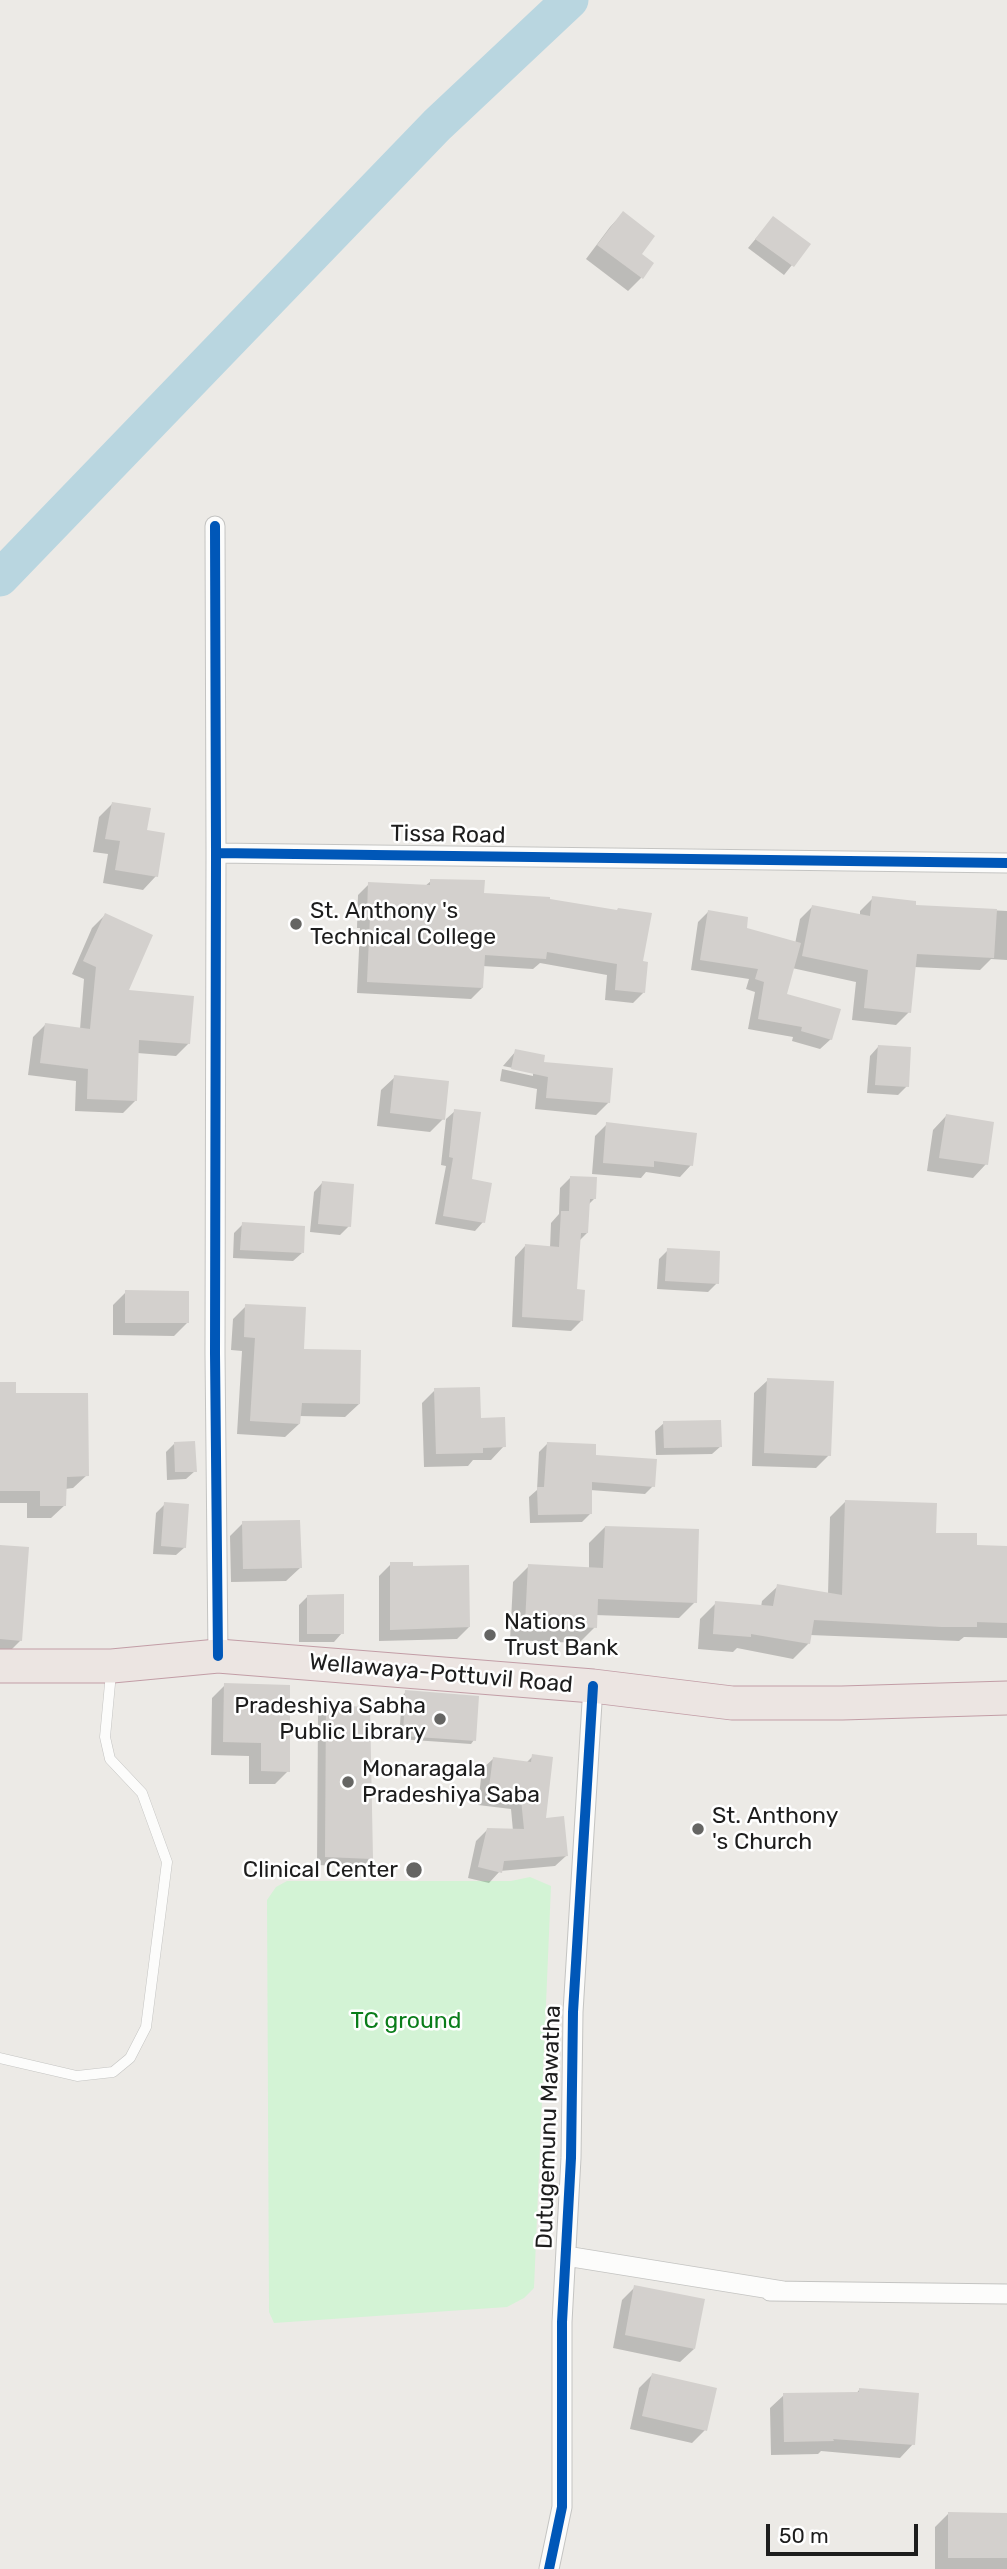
<!DOCTYPE html>
<style>
body{margin:0}
#map{position:relative;width:1007px;height:2569px;overflow:hidden;background:#eceae6;font-family:Rubik,sans-serif}
canvas{display:block}
.scale{position:absolute;left:766px;top:2524px;width:152px;height:32px;box-sizing:border-box;border:4px solid #1d1d1d;border-top:0;padding-left:9px;font-size:21px;line-height:24px;white-space:nowrap;color:#1d1d1d;-webkit-text-stroke:5px #fff;paint-order:stroke}
</style>
<div id="map">
<canvas width="1007" height="2569"></canvas>
<div class="scale">50 m</div>
</div>
<script>
const g = document.querySelector('canvas').getContext('2d');
g.lineJoin = 'round';
function paint(path, color) { g.fillStyle = color; g.fill(path, 'evenodd'); }
function stroke(path, color, width, dash) { g.strokeStyle = color; g.lineWidth = width; g.lineCap = dash ? 'butt' : 'round'; g.setLineDash(dash || []); g.stroke(path); }
function write(font, color, halo, rows, align = 'center') {
  g.font = font + ' Rubik,sans-serif'; g.lineWidth = 5; g.setLineDash([]); g.textBaseline = 'middle'; g.strokeStyle = halo; g.fillStyle = color; for (const [text, x, y, turn = 0] of rows) {
    g.save(); g.translate(x, y); g.rotate((+turn || 0) * Math.PI / 180); g.textAlign = isNaN(turn) ? turn : align; if (halo) g.strokeText(text, 0, 0); g.fillText(text, 0, 0); g.restore();
  }
}
paint(new Path2D(`
 M530 1877 551 1886 534 2288 524 2298 507 2307 274 2323 269 2312 267 1900 276 1887 287 1881H511Z`), '#d3f3d5');
paint(new Path2D(`
 M623 213 639 254 641 278 628 291 586 259 610 227Z
 M773 218 808 245 784 275 748 248Z
 M112 804 145 832 156 876 143 890 103 883 108 854 93 852 99 817Z
 M431 881 483 895 548 901 641 963 644 992 633 1003 605 1000 607 975 540 963 533 969 482 966V988L471 999 357 993 360 928H357L358 895 369 884 425 886Z
 M873 898 914 906 1007 911V960L991 959 980 970 914 967 909 1012 896 1025 852 1020 856 982 792 968 785 995 831 1039 820 1049 792 1041 793 1037 748 1029 755 992 746 989 749 979 691 970 698 922 708 912 745 929 795 944 800 919 813 906 860 916V911Z
 M105 915 126 992 189 1043 176 1056 137 1053 136 1100 123 1113 75 1111 76 1081 28 1075 33 1037 45 1025 80 1029 84 979 72 974 92 928Z
 M878 1047 907 1086 898 1095 867 1093 870 1056Z
 M516 1051 542 1064 609 1102 596 1115 535 1109 537 1089 500 1081 502 1069 533 1076V1072L503 1066Z
 M395 1077 443 1119 430 1132 377 1126 381 1090Z
 M455 1111 470 1181 483 1222 475 1231 435 1224 446 1166 441 1165 446 1119Z
 M946 1116 986 1164 973 1178 927 1171 933 1130Z
 M607 1124 691 1165 680 1177 646 1172 641 1178 592 1174 595 1136Z
 M570 1178 594 1199 588 1205 587 1233 579 1241 576 1291 581 1321 571 1331 512 1327 515 1257 525 1246 550 1248 551 1223 559 1214 560 1188Z
 M322 1183 349 1226 340 1235 310 1232 314 1192Z
 M243 1224 302 1253 293 1261 233 1258 234 1233Z
 M668 1250 717 1283 708 1292 657 1289 659 1259Z
 M126 1292 187 1323 174 1336 113 1335V1305Z
 M246 1306 303 1351 359 1404 345 1417 299 1416V1424L285 1437 237 1434 242 1351 231 1350 233 1319Z
 M768 1380 829 1455 816 1468 752 1466 754 1393Z
 M0 1384 15 1395 87 1475 73 1488 65 1489V1505L51 1518H27V1503H0Z
 M435 1390 479 1419 504 1446 491 1460H473L468 1466 424 1467 422 1403Z
 M664 1423 721 1446 712 1454 656 1455 655 1431Z
 M548 1443 594 1456 653 1486 645 1494 590 1490V1514L582 1522 530 1523 529 1497 537 1490 539 1452Z
 M174 1444 195 1471 186 1479 167 1480 166 1452Z
 M846 1501 934 1535 975 1547 1007 1548V1638L964 1637 959 1641 810 1635 809 1643 793 1659 737 1648 733 1652 698 1649 700 1619 716 1603 761 1607 762 1601 778 1586 828 1594 830 1517Z
 M165 1504 185 1547 176 1555 153 1554 156 1513Z
 M243 1523 300 1568 286 1581 231 1582 230 1536Z
 M605 1527 695 1602 679 1618 595 1615V1627L579 1643 510 1640 513 1582 529 1566 589 1569V1543Z
 M0 1547 21 1640 3 1658 0 1657Z
 M391 1564 412 1568 469 1627 457 1639 379 1641V1576Z
 M308 1596 342 1633 334 1642H299V1605Z
 M225 1685 288 1771 275 1784H249V1756L211 1755 212 1698Z
 M406 1692 474 1740 471 1744 399 1739 402 1696Z
 M327 1707 371 1858 362 1867 317 1865 318 1715Z
 M533 1756 544 1820 566 1856 555 1866 500 1871 489 1883 468 1878 476 1841 487 1830 513 1831 511 1809 478 1805 482 1769 493 1759 526 1763Z
 M635 2287 694 2349 680 2362 613 2348 622 2300Z
 M652 2375 705 2430 692 2443 630 2429 639 2388Z
 M859 2390 913 2444 900 2458 821 2451 818 2454 771 2455 770 2408 784 2395 856 2394Z
 M948 2514H1007V2569H935V2527Z`), '#0003');
stroke(new Path2D(`
 M0 578 437 125 570 0`), '#b9d6e0', 37);
paint(new Path2D(`
 M623 211 655 236 642 254 654 263 643 279 597 245Z
 M773 216 811 244 794 267 755 239Z
 M112 802 151 808 147 830 165 833 158 877 115 870 120 841 105 839Z
 M430 879 485 880 484 893 550 897V899L617 910 618 908 652 913 643 961 648 962 645 993 615 990 617 964 547 952 546 959 485 955 483 988 367 982 370 917H367L368 882 430 885Z
 M872 896 916 901V905L997 909 994 958 917 954 911 1013 864 1008 868 970 802 956 812 905 870 916Z
 M708 910 748 917 747 928 801 943 787 994 841 1009 832 1040 801 1031 802 1027 758 1019 764 982 755 979 758 969 700 960Z
 M105 913 153 935 129 990 194 996 190 1044 139 1040 137 1101 87 1099 88 1069 40 1063 45 1023 90 1029 96 967 83 961Z
 M878 1045 911 1047 909 1087 875 1085Z
 M515 1049 545 1055 544 1062 613 1068 610 1103 546 1098 548 1077 511 1069Z
 M394 1075 449 1081 445 1120 390 1113Z
 M454 1109 481 1112 472 1179 492 1183 485 1223 443 1216 453 1158 449 1157Z
 M946 1114 994 1122 988 1165 939 1158Z
 M606 1122 697 1133 693 1166 654 1161V1167L603 1163Z
 M570 1176 597 1177 596 1199H590L588 1233H581L577 1289 585 1290 583 1321 522 1317 525 1244 559 1247 561 1211H569Z
 M322 1181 354 1184 351 1227 318 1224Z
 M242 1222 305 1226 304 1253 240 1250Z
 M667 1248 720 1251 719 1284 665 1281Z
 M125 1290 189 1291V1323H125Z
 M245 1304 306 1307 304 1349 361 1350 360 1404 302 1403 300 1424 250 1421 255 1338 244 1337Z
 M767 1378 834 1381 831 1456 764 1453Z
 M0 1382H16V1393H88L89 1476 67 1477 66 1506H40V1491H0Z
 M480 1387 481 1418 505 1417 506 1447 483 1448V1453L436 1454 434 1388Z
 M721 1420 722 1447 664 1448 663 1421Z
 M195 1441 197 1472H175L174 1442Z
 M547 1442 596 1444V1455L657 1459 655 1487 592 1482V1514L538 1515 537 1487H544Z
 M845 1500 937 1503 936 1533H977V1545L1007 1546V1623L977 1622V1627H942L814 1620 810 1644 751 1634V1637L713 1634 715 1601 773 1606 777 1584 842 1595Z
 M164 1502 189 1504 186 1548 161 1546Z
 M300 1520 302 1568 243 1569 242 1521Z
 M605 1526 699 1529 697 1603 598 1599 597 1628 525 1624 528 1564 603 1568Z
 M0 1545 29 1547 22 1641 0 1639Z
 M390 1562H413V1566L469 1565 470 1627 390 1630Z
 M344 1594V1634H307V1595Z
 M224 1683 290 1685V1772L261 1771V1743L223 1742Z
 M405 1690 479 1696 476 1741 403 1736Z
 M326 1705 370 1707 373 1859 325 1857Z
 M532 1754 553 1757 546 1818 564 1816 568 1856 504 1861 502 1873 478 1867 487 1828 524 1829 521 1799 488 1795 493 1757 531 1762Z
 M634 2285 705 2299 695 2349 625 2335Z
 M652 2373 717 2388 707 2431 642 2416Z
 M859 2388 919 2393 915 2445 833 2439 834 2441 784 2442 783 2393 859 2392Z
 M948 2512 1007 2513V2558H948Z`), '#d3d0cd');
const service = new Path2D(`
 M0 2058 77 2076 113 2072 130 2058 146 2027 167 1862 142 1793 110 1759 105 1737 111 1673`);
const minor = new Path2D(`
 M215 526 216 853 1007 863
 M216 853 215 1353 218 1656
 M566 2256 783 2291
 M770 2291 1007 2294
 M549 2569 562 2507V2322L571 2158 573 2012 593 1686`);
const trunk = new Path2D(`
 M0 1666H112L218 1656 593 1686 732 1703H842L1007 1698`);
stroke(service, '#c4c4c2', 11);
stroke(minor, '#c4c4c2', 21);
stroke(trunk, '#c29da6', 35);
stroke(service, '#fcfcfb', 10);
stroke(minor, '#fcfcfb', 19);
stroke(trunk, '#ece5e2', 33);
stroke(new Path2D(`
 M215 526 216 853 1007 863
 M216 853 215 1353 218 1656
 M549 2569 562 2507V2322L571 2158 573 2012 593 1686`), '#0057b8', 10);
for (const [x, y, r, color] of [
 [296,924,7,"#656563"],
 [490,1635,7,"#656563"],
 [440,1719,7,"#656563"],
 [348,1782,7,"#656563"],
 [698,1829,7,"#656563"],
 [414,1870,9,"#656563"]
]) { const dot = new Path2D(); dot.arc(x, y, r, 0, 2 * Math.PI); g.fillStyle = color; g.fill(dot); stroke(dot, '#fff', 2.5); }
write('23px', '#1d1d1d', '#fff', [
 ["Tissa Road",448,835,1],
 ["Wellawaya-Pottuvil Road",441,1674,5],
 ["Dutugemunu Mawatha",549,2127,-88]
]);
write('23px', '#1d1d1d', '#fff', [
 ["St. Anthony 's",310,911],
 ["Technical College",310,937],
 ["Nations",504,1622],
 ["Trust Bank",504,1648],
 ["Pradeshiya Sabha",426,1706,"right"],
 ["Public Library",426,1732,"right"],
 ["Monaragala",362,1769],
 ["Pradeshiya Saba",362,1795],
 ["St. Anthony",712,1816],
 ["'s Church",712,1842],
 ["Clinical Center",398,1870,"right"]
], 'left');
write('23px', '#0a7d1a', '#fff', [
 ["TC ground",406,2021]
]);
</script>
